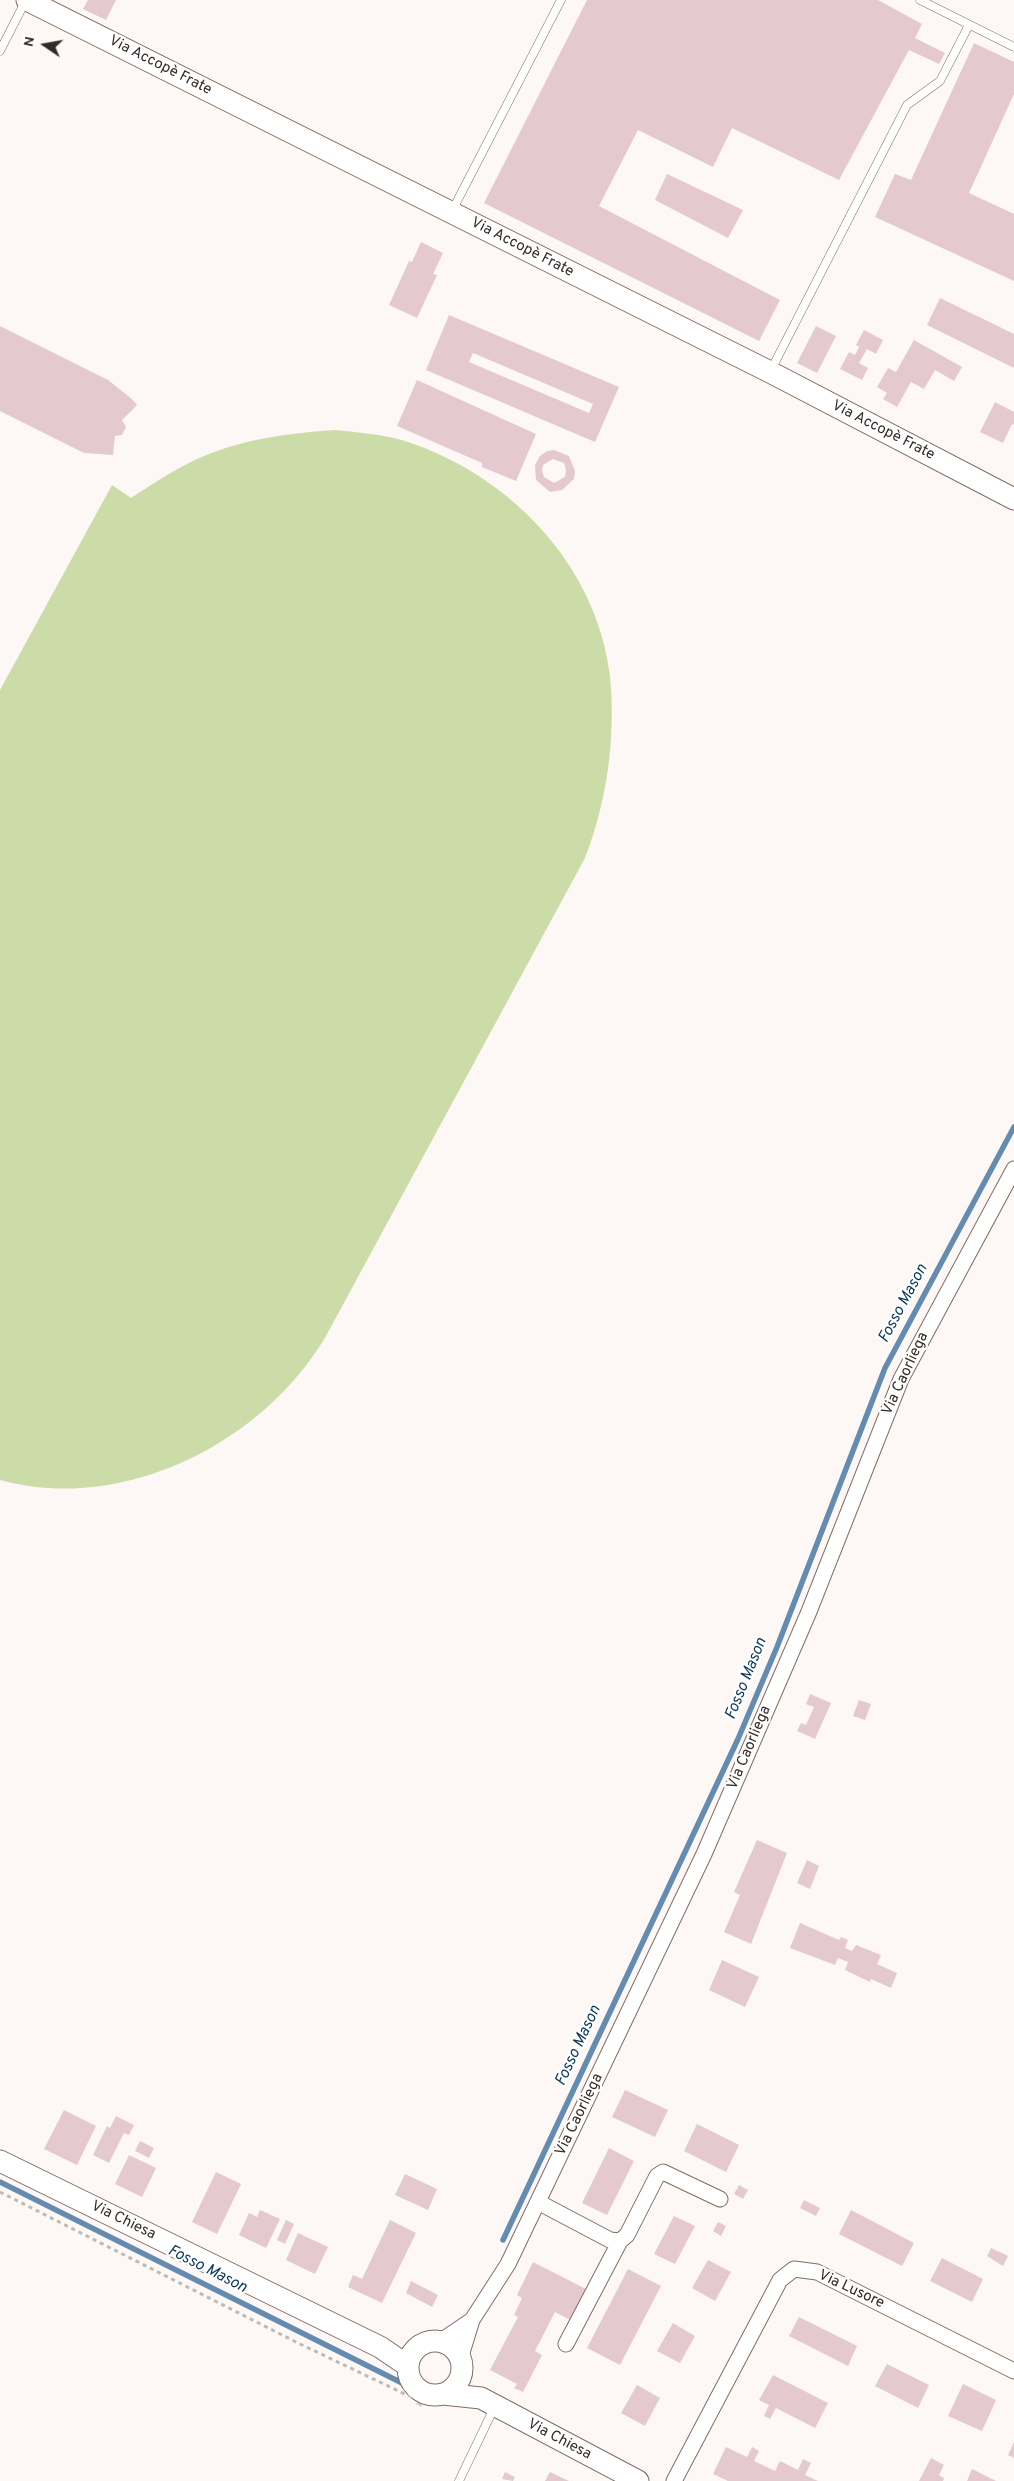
<!DOCTYPE html>
<meta charset="utf-8">
<style>
body{margin:0}
#map{position:relative;width:1014px;height:2481px;overflow:hidden;background:#fdf8f6;font-family:Overpass,sans-serif}
canvas{display:block}
.north{position:absolute;left:20px;top:20px;width:50px;height:50px;-webkit-text-stroke:4px #fff;paint-order:stroke;rotate:282deg;font-size:14px;font-weight:700;line-height:20px;text-align:center;color:#342b27}
.north::after{content:'';display:block;margin:auto;width:18px;height:22px;background:#342b27;clip-path:polygon(50% 0,100% 100%,50% 72%,0 100%)}
</style>
<div id="map">
<canvas width="1014" height="2481"></canvas>
<div class="north">N</div>
</div>
<script>
const g = document.querySelector('canvas').getContext('2d');
g.lineJoin = 'round';
function paint(path, color) { g.fillStyle = color; g.fill(path, 'evenodd'); }
function stroke(path, color, width, dash) { g.strokeStyle = color; g.lineWidth = width; g.lineCap = dash ? 'butt' : 'round'; g.setLineDash(dash || []); g.stroke(path); }
function write(font, color, halo, rows, align = 'center') {
  g.font = font + ' Overpass,sans-serif'; g.lineWidth = 4.5; g.setLineDash([]); g.textBaseline = 'middle'; g.strokeStyle = halo; g.fillStyle = color; for (const [text, x, y, turn = 0] of rows) {
    g.save(); g.translate(x, y); g.rotate((+turn || 0) * Math.PI / 180); g.textAlign = isNaN(turn) ? turn : align; if (halo) g.strokeText(text, 0, 0); g.fillText(text, 0, 0); g.restore();
  }
}
paint(new Path2D(`
 M335 430C355 432 378 434 398 439 505 470 597 563 610 676 616 737 607 802 585 858L326 1336C263 1443 123 1514 0 1480V690L112 485 131 498C154 483 178 467 204 456 244 439 291 433 335 430Z`), '#ccdca9');
stroke(new Path2D(`
 M0 2182 402 2383
 M503 2240 738 1739 777 1647 885 1368 1014 1127`), '#648cb0', 5.5);
paint(new Path2D(`
 M88 0H116L106 20 83 9Z
 M587 0H878L922 24 915 38 945 53 939 64 909 50 839 180 732 128 713 167 638 130 599 206 780 300 759 341 484 203Z
 M974 43 1014 62V94L969 193 1014 214V281L875 217 895 174 911 180Z
 M667 174 743 210 728 238 655 200Z
 M421 242 443 253 433 274 437 275 417 318 389 305 409 261 412 262Z
 M940 298 1014 334V368L927 325Z
 M449 315 619 387 595 442 426 370ZM473 353 593 404 589 413 469 362Z
 M0 326 108 380 132 399 137 405 122 420 126 427 122 435 115 436 113 455 84 453 0 411Z
 M816 326 836 336 817 373 797 363Z
 M864 330 883 340 876 354 867 349 859 363 868 368 862 380 840 369 849 352 855 355 859 347 856 345Z
 M914 340 962 367 954 381 935 370 924 389 911 382 897 407 883 399 887 393 877 387 888 368 896 372Z
 M417 380 536 434 516 481 482 467V463L397 426Z
 M995 402 1014 412V425L1012 424 1003 443 980 432Z
 M554 450 569 456 575 471 574 479 562 490 550 492 536 480 535 465 540 456 547 451ZM553 459 564 463 566 470 565 477 554 483 544 477 542 471 543 465Z
 M810 1694 831 1703 815 1739 797 1731 801 1723 806 1725 814 1707 806 1704Z
 M859 1700 871 1704 865 1720 853 1716Z
 M757 1840 787 1853 751 1944 724 1932 740 1895 734 1892Z
 M807 1860 819 1866 810 1889 797 1883Z
 M800 1923 839 1940 841 1937 848 1940 845 1948 852 1951 856 1945 881 1955 877 1964 897 1973 891 1988 871 1979 870 1982 845 1970 848 1962 838 1958 835 1965 790 1948Z
 M722 1960 759 1977 745 2007 709 1990Z
 M625 2090 668 2110 655 2137 612 2117Z
 M64 2110 96 2126 77 2165 44 2149Z
 M116 2116 134 2125 129 2135 124 2133 109 2163 93 2155 107 2126 110 2128Z
 M697 2124 739 2145 726 2172 684 2151Z
 M140 2141 154 2148 149 2158 135 2151Z
 M609 2148 634 2161 607 2215 582 2203Z
 M129 2155 156 2168 142 2197 115 2184Z
 M216 2172 241 2184 217 2234 192 2222Z
 M405 2174 437 2189 428 2210 395 2195Z
 M739 2185 748 2190 743 2199 734 2194Z
 M804 2200 820 2208 816 2216 800 2208Z
 M260 2210 280 2219 266 2248 239 2235 249 2213 257 2217Z
 M851 2210 914 2243 902 2266 839 2234Z
 M674 2216 695 2226 675 2264 654 2254Z
 M286 2220 294 2224 285 2244 277 2240Z
 M390 2220 416 2233 382 2303 348 2287 353 2275 362 2279Z
 M718 2222 726 2226 721 2236 713 2231Z
 M298 2233 328 2247 315 2274 286 2260Z
 M991 2248 1008 2256 1003 2266 987 2256Z
 M942 2258 983 2279 972 2302 930 2281Z
 M708 2260 731 2272 715 2301 692 2288Z
 M533 2262 588 2290 572 2321 555 2312 535 2351 542 2355 523 2392 514 2388 517 2384 490 2370 518 2317 514 2315 522 2298 517 2295Z
 M628 2269 661 2286 620 2365 587 2348Z
 M411 2281 438 2295 432 2307 406 2293Z
 M799 2317 857 2346 848 2366 789 2336Z
 M673 2323 695 2336 680 2363 657 2351Z
 M887 2364 929 2385 918 2408 875 2386Z
 M773 2375 828 2403 815 2428 776 2408 770 2419 764 2416 769 2405 759 2400Z
 M963 2384 996 2400 982 2431 948 2416Z
 M637 2385 660 2398 645 2426 621 2413Z
 M419 2399 424 2401 421 2407 416 2404Z
 M1014 2442V2458L1008 2455Z
 M726 2447 747 2457 752 2447 759 2451 754 2461 775 2471 780 2461 798 2470 803 2459 811 2463 805 2475 818 2481H728L713 2474Z
 M931 2458 944 2465 939 2475 944 2478 943 2481H919Z
 M972 2469 996 2481H967Z
 M505 2472 515 2477 513 2481 502 2479Z
 M550 2472 569 2481H545Z`), '#e4c9d0');
const lane = new Path2D(`
 M920 0 1014 47
 M0 51 26 0
 M452 211 561 0
 M771 370 907 105 940 81 969 25
 M459 2481 494 2408`);
const street = new Path2D(`
 M538 2202 610 2240 620 2241 627 2235 657 2176 663 2172 720 2199
 M441 2341 472 2320
 M566 2344 620 2241
 M460 2359 472 2320 508 2264 704 1854 808 1614 901 1379 1014 1169
 M674 2481 780 2280 794 2269 817 2272 1014 2371`);
const secondary = new Path2D(`
 M27 0 770 372 1014 499
 M0 2161 380 2347 408 2366
 M408 2368a27 27 0 1 1 54 0a27 27 0 1 1-54 0Z
 M443 2394 481 2398 638 2481`);
stroke(lane, '#826d62', 9);
stroke(street, '#826d62', 17);
stroke(secondary, '#826d62', 23);
stroke(new Path2D(`
 M0 2192 298 2343 407 2395 425 2399`), '#bfb9b7', 3, [4, 4]);
stroke(lane, '#fff', 8);
stroke(street, '#fff', 15);
stroke(secondary, '#fff', 21);
write('15px', '#342b27', '#fff', [
 ["Via Accopè Frate",160,66,27],
 ["Via Accopè Frate",522,248,27],
 ["Via Accopè Frate",883,431,27],
 ["Via Caorliega",906,1374,-65],
 ["Via Caorliega",750,1748,-67],
 ["Via Caorliega",580,2115,-64],
 ["Via Chiesa",123,2221,26],
 ["Via Lusore",851,2290,25],
 ["Via Chiesa",559,2440,28]
]);
write('italic 16px', '#0a395b', '#fff', [
 ["Fosso Mason",904,1304,-62],
 ["Fosso Mason",747,1679,-68],
 ["Fosso Mason",579,2046,-65],
 ["Fosso Mason",207,2270,27]
]);
</script>
